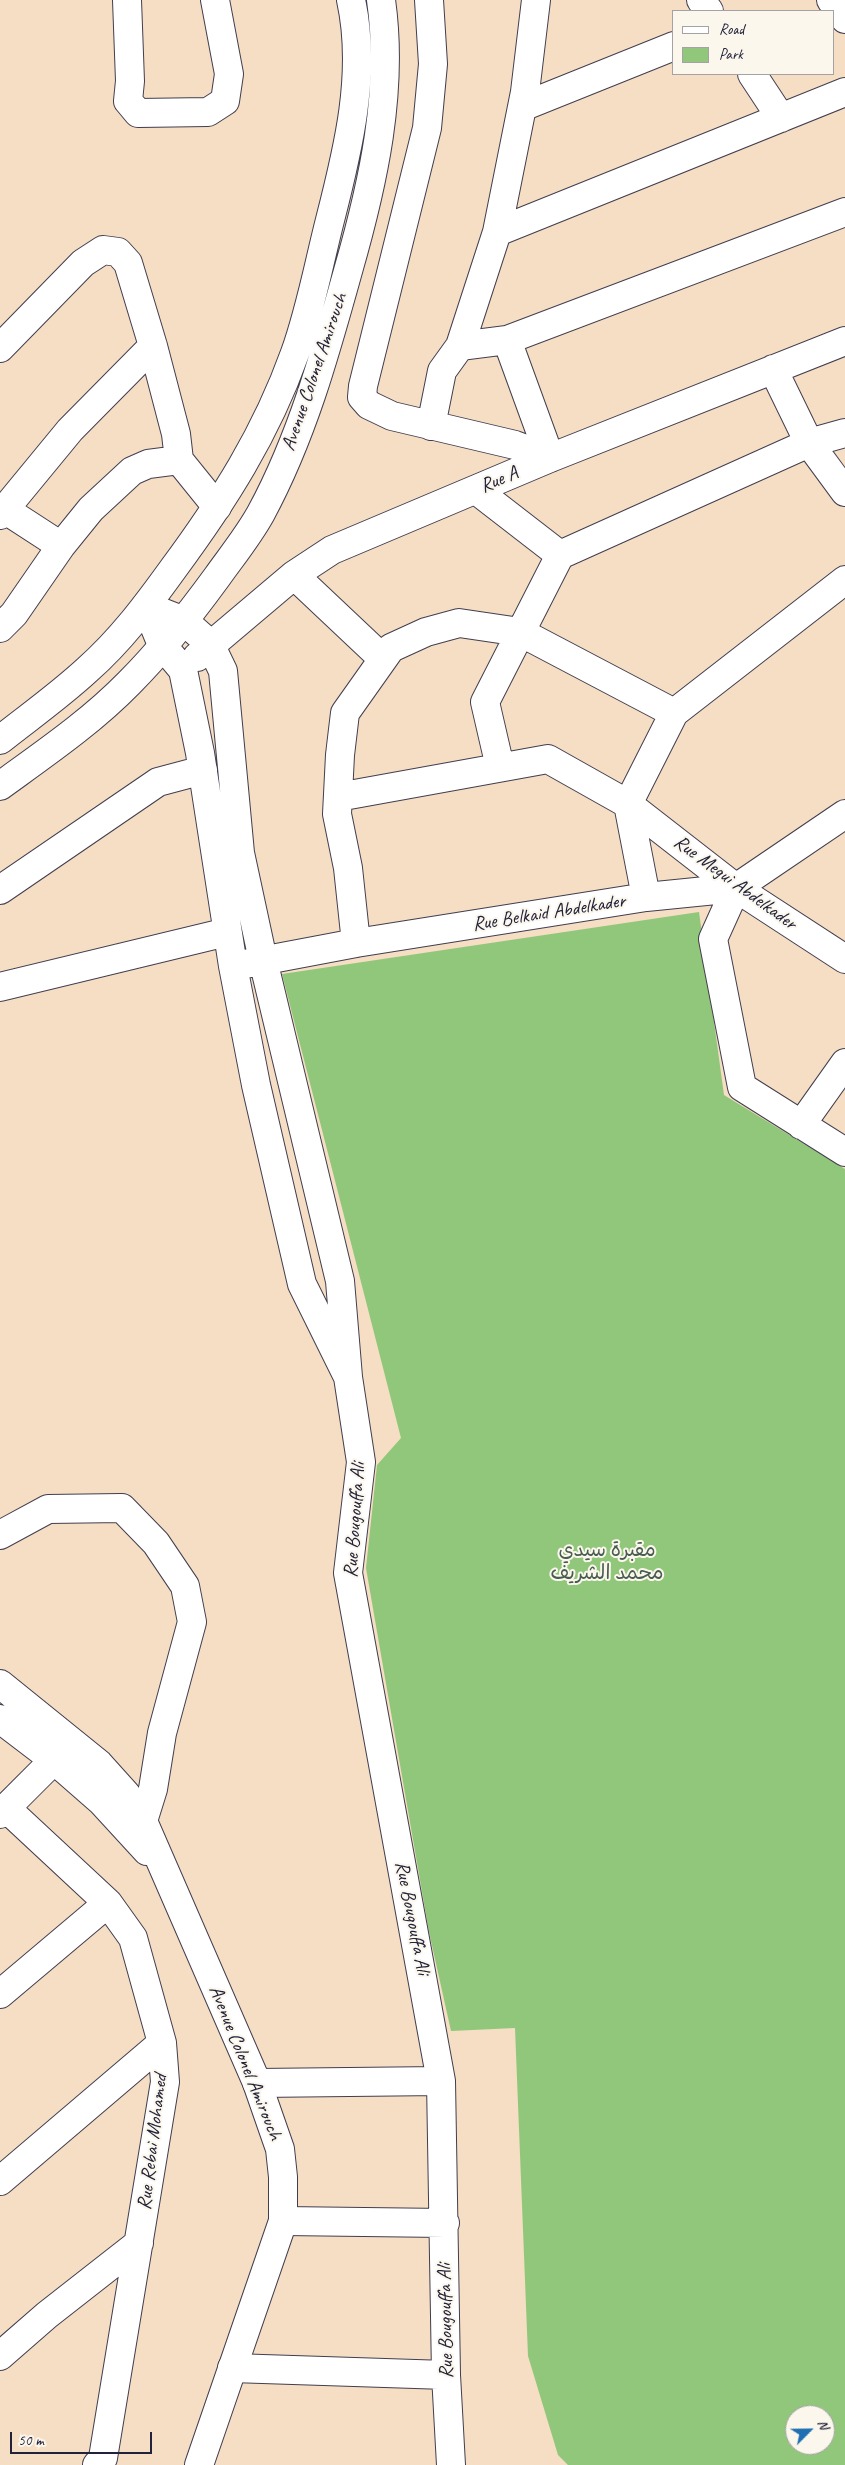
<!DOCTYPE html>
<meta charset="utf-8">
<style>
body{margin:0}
#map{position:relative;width:845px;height:2465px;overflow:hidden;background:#f5dec3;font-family:Caveat,sans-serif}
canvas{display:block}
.legend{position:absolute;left:672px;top:10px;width:162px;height:65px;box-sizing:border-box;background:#fbf7ec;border:1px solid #a4a2a5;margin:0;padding:6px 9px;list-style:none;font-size:15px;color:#22223b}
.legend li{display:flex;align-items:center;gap:10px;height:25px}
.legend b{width:25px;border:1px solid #a4a2a5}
.north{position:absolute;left:785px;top:2405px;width:50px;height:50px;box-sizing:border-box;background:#fbf7ec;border:1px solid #a4a2a5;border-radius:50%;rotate:67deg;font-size:14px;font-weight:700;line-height:20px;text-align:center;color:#22223b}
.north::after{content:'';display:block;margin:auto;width:18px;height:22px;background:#1f6fb2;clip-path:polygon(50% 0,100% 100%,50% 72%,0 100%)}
.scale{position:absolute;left:10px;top:2432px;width:142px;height:22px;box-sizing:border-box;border:2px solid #22223b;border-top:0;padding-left:6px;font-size:15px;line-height:18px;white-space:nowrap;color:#22223b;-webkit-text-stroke:4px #fbf7ec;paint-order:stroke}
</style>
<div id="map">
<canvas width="845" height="2465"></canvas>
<ul class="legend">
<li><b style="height:6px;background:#fff"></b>Road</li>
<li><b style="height:14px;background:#91c77a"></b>Park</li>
</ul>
<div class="north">N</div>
<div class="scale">50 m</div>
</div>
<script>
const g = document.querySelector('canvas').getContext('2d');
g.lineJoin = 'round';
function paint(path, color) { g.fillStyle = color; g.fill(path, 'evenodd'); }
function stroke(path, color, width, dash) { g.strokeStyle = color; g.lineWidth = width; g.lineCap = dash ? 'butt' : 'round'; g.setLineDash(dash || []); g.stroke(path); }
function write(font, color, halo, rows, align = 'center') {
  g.font = font + ' Caveat,"Playpen Sans Arabic",sans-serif'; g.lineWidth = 4; g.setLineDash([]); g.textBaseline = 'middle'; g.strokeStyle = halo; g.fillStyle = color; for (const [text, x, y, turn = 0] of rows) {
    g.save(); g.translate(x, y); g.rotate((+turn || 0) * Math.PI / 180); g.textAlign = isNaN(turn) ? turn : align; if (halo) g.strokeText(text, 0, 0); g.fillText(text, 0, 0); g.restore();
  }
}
paint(new Path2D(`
 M699 912 724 1095 845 1169V2465H568L558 2455 528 2356 515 2028 451 2031 429 1932 366 1568 377 1465 401 1438 282 974ZM795 2415H825V2445H795Z`), '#91c77a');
const minor = new Path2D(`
 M127 0 130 81 128 101 138 113 208 112 225 101 229 74 215 0
 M429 0 433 64 427 128 363 386 362 397 369 405 392 416 515 445 550 458
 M701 0 709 11
 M831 0 845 19
 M752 74 781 118
 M522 107 674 46
 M497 232 845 92
 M507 340 550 458
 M460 346 507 340 845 212
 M0 348 83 263 103 250 118 252 128 263 153 346 176 434 179 460
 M773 369 809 443 845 492
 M431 426 442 371 460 346 497 232 525 92 536 0
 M476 490 560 555
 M4 509 61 546
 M0 515 70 430 153 346
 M294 575 382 658
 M0 628 14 614 61 546 91 509 132 471 148 464 179 460 217 507
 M197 657 294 575 332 550 550 458 845 341
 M500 767 485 702 560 555 809 443 845 433
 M338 797 548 759 628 804 736 888 845 959
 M736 888 713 939 742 1087 845 1152
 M0 890 158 782 203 770
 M646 897 628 804 674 713 845 580
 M356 943 348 868 337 814 340 755 345 713 391 648 426 632 459 623 520 632 674 713
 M245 964 356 943 646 897 736 888 845 814
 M0 987 227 932
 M801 1125 845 1063
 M348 1377 302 1284 256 1085 233 966 200 753 183 670 162 645 146 606 184 621 210 644 223 671 240 853 263 960 340 1281 348 1377 361 1462 348 1573 441 2081 446 2375 451 2465
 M0 1535 48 1509 122 1508 156 1543 185 1586 192 1622 162 1733 153 1789 143 1821
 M7 1809 108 1903 133 1938 162 2043 165 2082 103 2458 97 2465
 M0 1814 54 1760
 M0 1994 108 1903
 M257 2083 441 2081
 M0 2181 162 2043
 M283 2221 445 2223
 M0 2356 47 2315 139 2243
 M232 2368 446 2375`);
const major = new Path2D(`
 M0 740C29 717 60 695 87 670 121 640 147 605 173 569 224 500 266 434 295 353 310 312 319 263 330 220 348 150 367 73 351 0
 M0 786C44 754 91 722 129 683 161 651 190 614 217 577 232 556 249 535 261 513 302 437 325 354 348 271 373 184 394 91 381 0
 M0 1684 99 1764 126 1794 143 1821 257 2083 280 2149 283 2177V2221L199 2465
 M0 1719 54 1760 102 1802 147 1851`);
stroke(minor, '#423e4f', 30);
stroke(major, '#423e4f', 30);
stroke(minor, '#fff', 28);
stroke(major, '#fff', 28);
write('20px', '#22223b', '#fbf7ec', [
 ["Avenue Colonel Amirouch",315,372,-71],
 ["Rue A",499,480,-23],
 ["Rue Megui Abdelkader",735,883,36],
 ["Rue Belkaid Abdelkader",549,913,-9],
 ["Rue Bougouffa Ali",355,1520,-86],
 ["Rue Bougouffa Ali",412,1918,79],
 ["Avenue Colonel Amirouch",245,2063,68],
 ["Rue Rebai Mohamed",153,2142,-83],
 ["Rue Bougouffa Ali",446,2321,-91]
]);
write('20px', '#495c51', '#fbf7ec', [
 ["مقبرة سيدي",607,1551],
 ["محمد الشريف",607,1574]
]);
</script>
